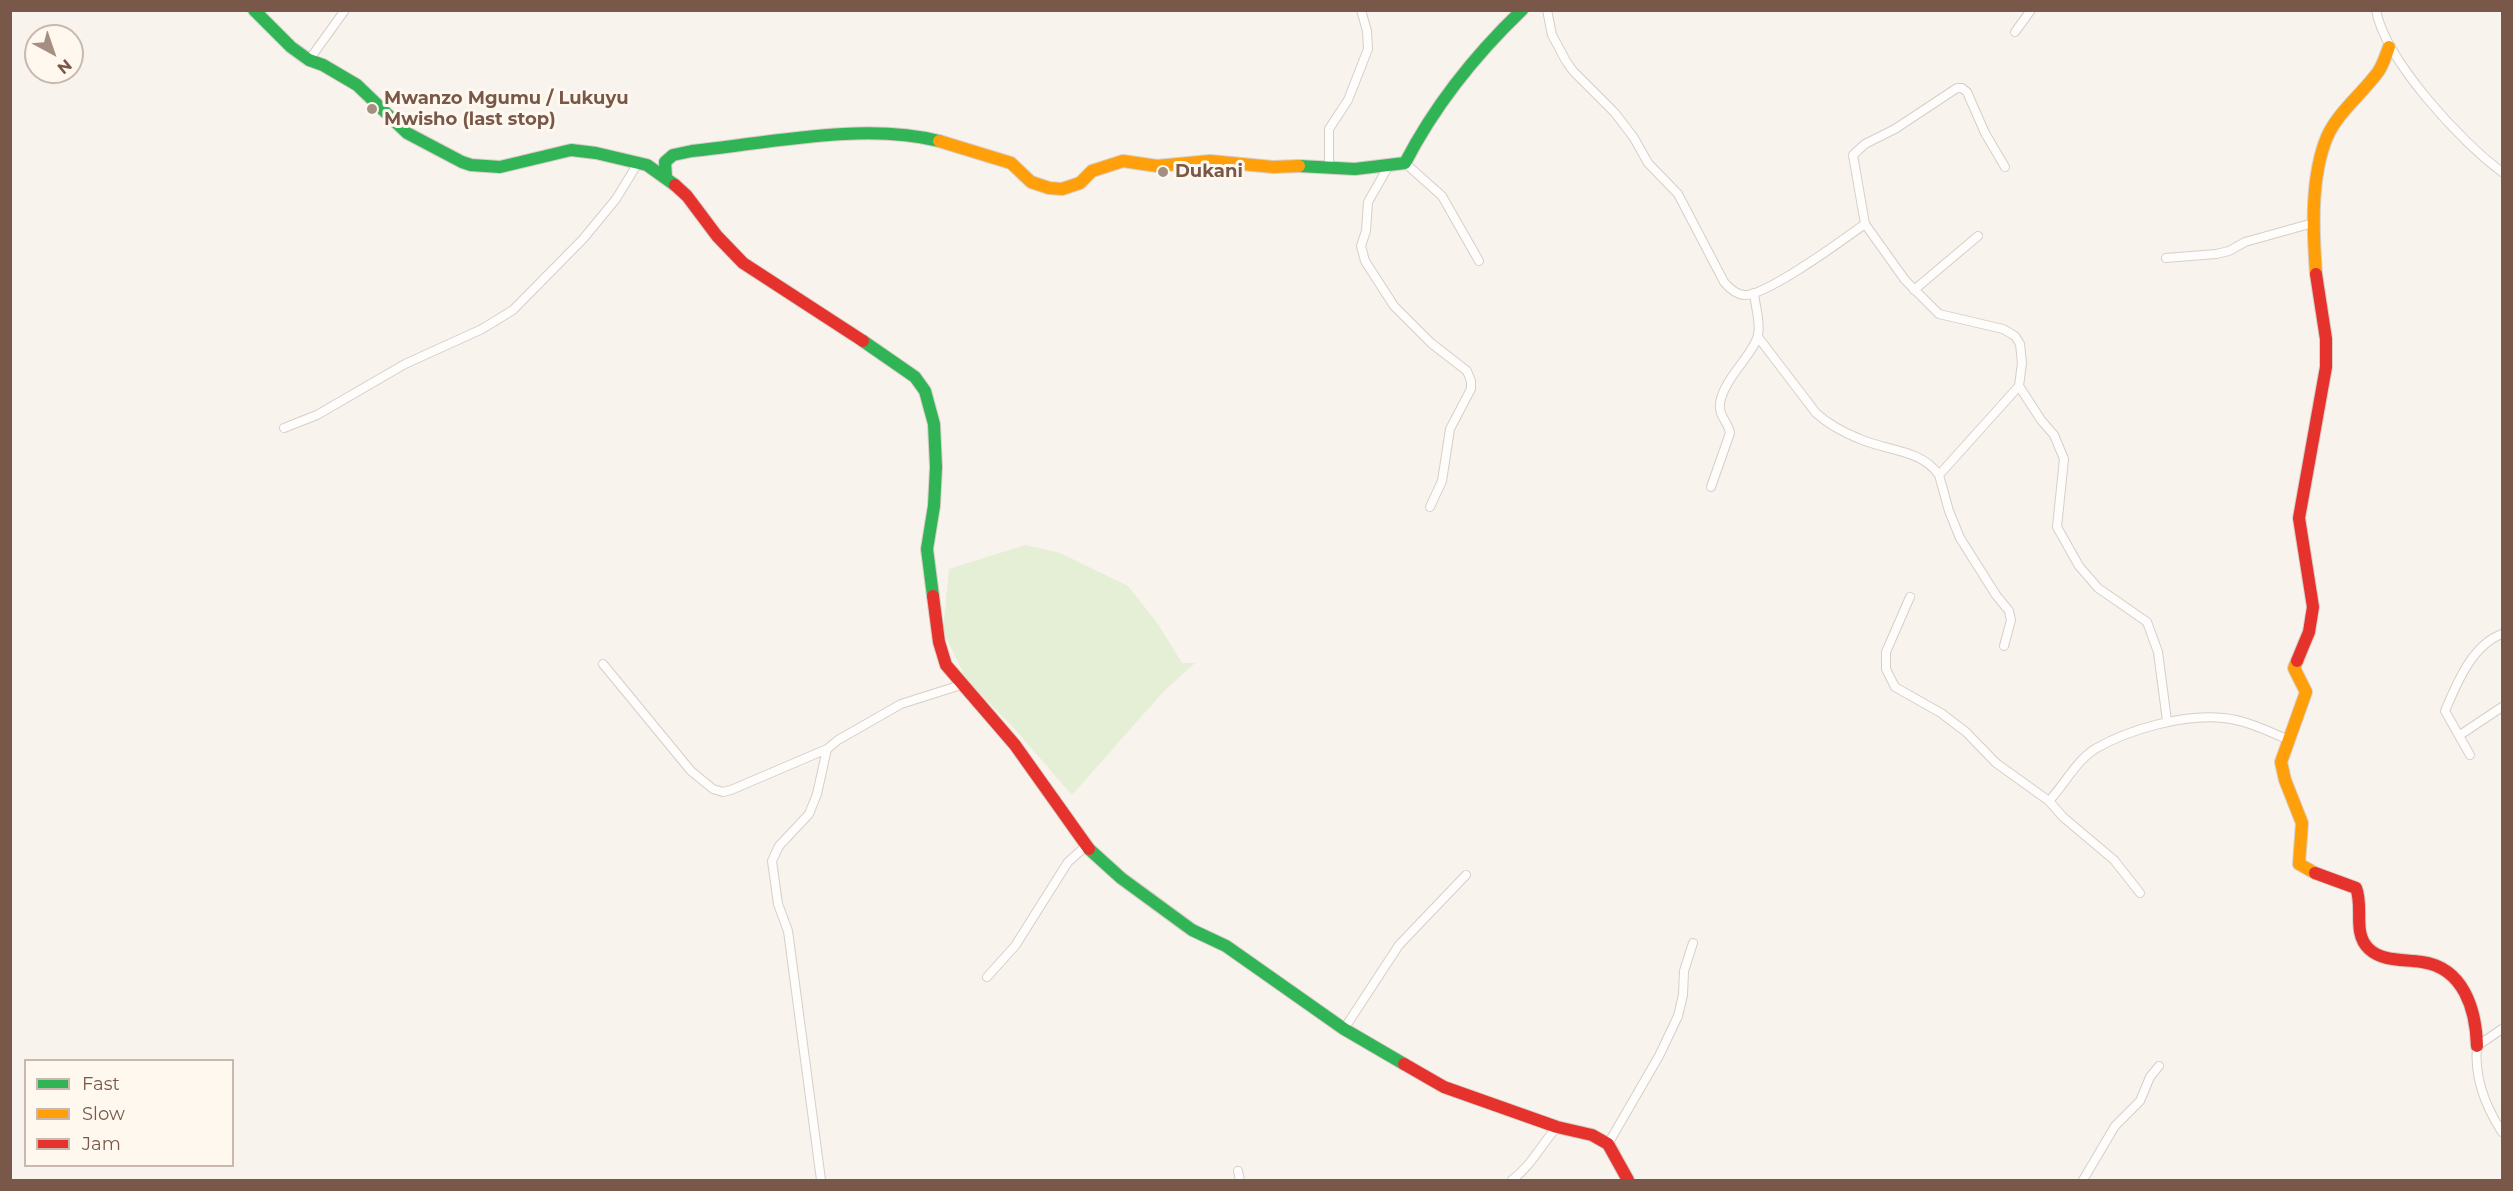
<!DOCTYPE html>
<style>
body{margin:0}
#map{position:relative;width:2513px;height:1191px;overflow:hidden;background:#f8f3ec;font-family:Montserrat,sans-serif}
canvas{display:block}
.frame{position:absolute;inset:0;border:12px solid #795849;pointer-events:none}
.legend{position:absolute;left:24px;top:1059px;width:210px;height:108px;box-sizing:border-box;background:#fff8ef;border:2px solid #c9b8ad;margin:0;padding:8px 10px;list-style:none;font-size:18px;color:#795849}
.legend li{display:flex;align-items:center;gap:12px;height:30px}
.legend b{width:30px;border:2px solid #c9b8ad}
.north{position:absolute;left:24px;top:24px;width:60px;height:60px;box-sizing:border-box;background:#fff8ef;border:2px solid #c9b8ad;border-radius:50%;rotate:140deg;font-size:16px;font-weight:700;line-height:24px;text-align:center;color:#795849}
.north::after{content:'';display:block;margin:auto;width:21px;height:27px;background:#a58e82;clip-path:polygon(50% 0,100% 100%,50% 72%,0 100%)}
</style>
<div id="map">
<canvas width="2513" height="1191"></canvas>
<div class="frame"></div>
<ul class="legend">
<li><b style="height:8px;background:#30b455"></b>Fast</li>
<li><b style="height:8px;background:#ff9f0a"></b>Slow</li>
<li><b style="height:8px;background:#e5322d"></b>Jam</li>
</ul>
<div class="north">N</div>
</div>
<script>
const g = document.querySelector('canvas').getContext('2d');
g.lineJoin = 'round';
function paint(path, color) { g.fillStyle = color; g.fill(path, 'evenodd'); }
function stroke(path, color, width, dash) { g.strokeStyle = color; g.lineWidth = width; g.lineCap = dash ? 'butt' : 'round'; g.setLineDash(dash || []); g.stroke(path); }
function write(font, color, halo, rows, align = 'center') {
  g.font = font + ' Montserrat,sans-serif'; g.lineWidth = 6; g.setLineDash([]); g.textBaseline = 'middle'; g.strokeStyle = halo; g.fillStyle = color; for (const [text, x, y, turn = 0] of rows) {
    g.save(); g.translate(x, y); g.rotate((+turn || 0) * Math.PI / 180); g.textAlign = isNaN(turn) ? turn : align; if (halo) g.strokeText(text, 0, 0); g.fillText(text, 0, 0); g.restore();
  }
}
paint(new Path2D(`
 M1025 545 1060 553 1128 586 1158 624 1182 663H1195L1164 691 1072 795 1012 726 967 681 943 631 949 569Z`), '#e5efd6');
const street = new Path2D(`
 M1547 10 1552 35 1566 61 1573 71 1615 113 1634 138 1648 163 1678 194 1724 282C1729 288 1735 294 1744 295 1765 297 1844 239 1865 224
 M2376 10C2385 60 2462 143 2502 172
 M2015 32 2031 10
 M309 60 345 10
 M1405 163 1442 196 1479 261
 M1329 167V129L1348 100 1368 49 1367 31 1361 10
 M1388 167 1368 202 1366 231 1361 246 1365 261 1394 306 1431 343 1467 371 1471 381V389L1450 429 1442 481 1430 507
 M2166 258 2216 254 2229 251 2245 242 2313 223
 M1914 290 1978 236
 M1758 337 1816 413C1828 424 1845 433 1860 439 1887 451 1921 449 1939 475
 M2019 386 2041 420 2054 435 2064 459 2057 527 2079 566 2098 588 2147 622 2158 652 2167 721
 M284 428 317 415 405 364 482 329 513 310 583 239 616 199 638 163
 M1711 487 1730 433C1728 421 1718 416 1720 403 1724 378 1754 354 1758 335 1761 322 1755 306 1754 293
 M1910 597 1886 652V669L1895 687 1941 713 1966 732 1996 763 2049 801C2064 785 2076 761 2095 749 2129 729 2184 714 2223 718 2246 720 2268 731 2289 740
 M2004 646 2011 620 2009 611 1996 595 1960 538 1949 511 1939 475 2019 386 2022 363 2020 344 2015 336 2003 329 1939 314 1905 280 1865 224 1853 155 1865 144 1895 129 1957 88H1962L1967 92 1985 133 2005 167
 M603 664 691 771 713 789 723 792 731 790 827 749
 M2460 735 2502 707
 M2470 755 2445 711C2457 683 2472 645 2502 634
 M2049 801 2063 817 2114 860 2140 893
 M987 977 1015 946 1068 862 1086 846
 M1344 1029 1399 945 1466 875
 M2502 1029 2477 1046C2474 1077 2485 1106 2502 1132
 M1608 1144 1659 1056 1678 1016 1683 995 1684 971 1693 943
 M1238 1171 1240 1180
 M821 1180 788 931 778 904 772 861 779 846 809 814 817 794 827 749 838 740 901 704 961 685
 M1512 1180C1531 1166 1541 1145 1557 1127
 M2083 1180 2115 1126 2140 1101 2150 1077 2159 1066`);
const fast = new Path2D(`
 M254 10 291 47 309 60 323 65 357 85 407 133 462 162 471 165 500 167 571 150 596 153 647 165 675 185
 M1299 166 1355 169 1405 163C1435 105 1475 55 1522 10
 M666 177 665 162 673 155 692 151C768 143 864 122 939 141
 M863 341 915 377 925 391 934 424 936 467 934 506 927 549 933 596
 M1089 849 1121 878 1192 930 1226 946 1344 1029 1404 1064`);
const slow = new Path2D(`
 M939 141 1011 163 1031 182 1049 188 1062 189 1080 183 1092 171 1123 161 1157 166 1210 161 1273 167 1299 166
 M2316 274C2313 232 2310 178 2327 137 2338 112 2362 94 2378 72 2383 65 2386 55 2389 47
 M2297 661 2294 668 2306 692 2281 762 2285 780 2302 823 2299 864 2315 873`);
const jam = new Path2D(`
 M675 185 687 196 717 236 743 263 863 341
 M933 596 939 642 946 665 1015 745 1089 849
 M2297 661 2309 632 2313 607 2299 518 2326 367V339L2316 274
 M2315 873 2356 888C2364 907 2352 933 2369 949 2383 962 2404 959 2422 962 2464 968 2476 1010 2477 1046
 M1404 1064 1444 1087 1557 1127 1592 1135 1608 1144 1628 1180`);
stroke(street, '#d7cec8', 10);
stroke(fast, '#d8cec8', 14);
stroke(slow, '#d8cec8', 14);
stroke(jam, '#d8cec8', 14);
stroke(street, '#fefdfc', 8);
stroke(fast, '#30b455', 12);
stroke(slow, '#ff9f0a', 12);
stroke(jam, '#e5322d', 12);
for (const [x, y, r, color] of [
 [372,109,6,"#a58e82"],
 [1163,172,6,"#a58e82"]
]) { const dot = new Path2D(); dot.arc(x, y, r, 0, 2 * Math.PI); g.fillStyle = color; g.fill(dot); stroke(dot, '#fff8ef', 2); }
write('bold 18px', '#795849', '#fff8ef', [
 ["Mwanzo Mgumu / Lukuyu",384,99],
 ["Mwisho (last stop)",384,120],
 ["Dukani",1175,172]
], 'left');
</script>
